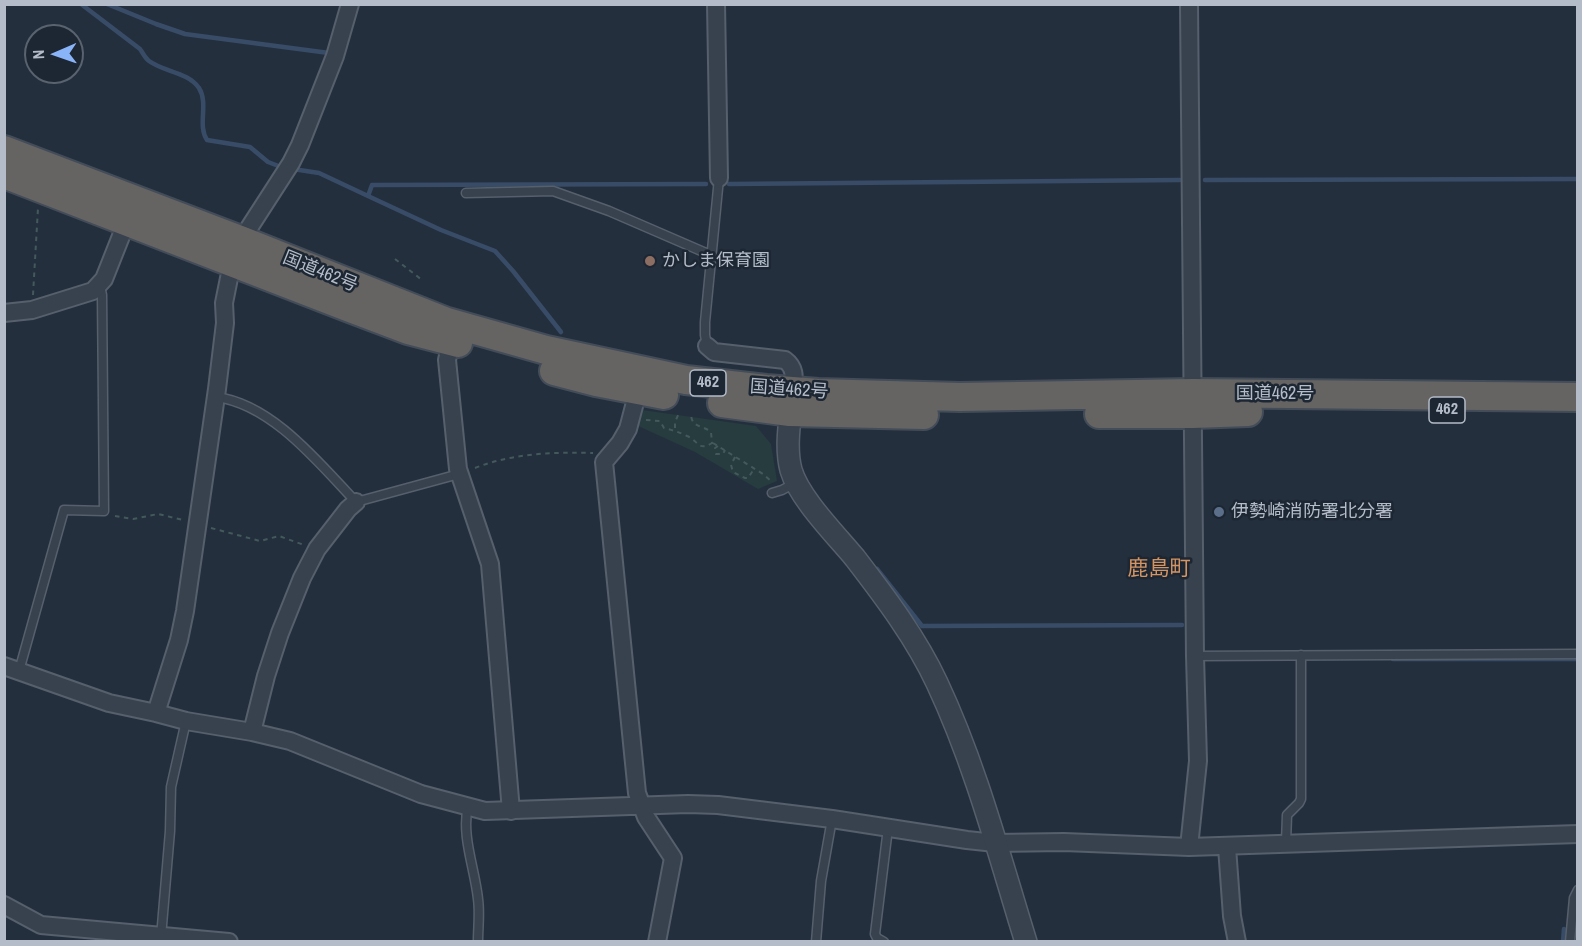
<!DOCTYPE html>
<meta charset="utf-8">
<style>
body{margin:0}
#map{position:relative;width:1582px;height:946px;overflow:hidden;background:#242f3e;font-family:"Archivo Narrow",sans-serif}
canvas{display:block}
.frame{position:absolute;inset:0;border:6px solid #b4bcc9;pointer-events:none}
.north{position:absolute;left:24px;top:24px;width:60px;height:60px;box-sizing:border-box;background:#1d2633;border:2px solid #59626f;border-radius:50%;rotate:268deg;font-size:16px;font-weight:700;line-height:24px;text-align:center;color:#b4bcc9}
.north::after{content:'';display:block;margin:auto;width:21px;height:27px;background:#8ab4f8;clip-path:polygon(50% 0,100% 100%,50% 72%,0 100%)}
</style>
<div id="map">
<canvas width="1582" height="946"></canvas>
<div class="frame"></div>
<div class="north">N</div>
</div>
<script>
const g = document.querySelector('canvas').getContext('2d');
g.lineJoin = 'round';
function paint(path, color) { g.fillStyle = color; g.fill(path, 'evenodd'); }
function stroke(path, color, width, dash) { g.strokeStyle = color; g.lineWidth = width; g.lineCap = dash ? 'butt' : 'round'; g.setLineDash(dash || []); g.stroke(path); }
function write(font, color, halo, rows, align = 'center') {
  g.font = font + ' "Archivo Narrow","Noto Sans JP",sans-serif'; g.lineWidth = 5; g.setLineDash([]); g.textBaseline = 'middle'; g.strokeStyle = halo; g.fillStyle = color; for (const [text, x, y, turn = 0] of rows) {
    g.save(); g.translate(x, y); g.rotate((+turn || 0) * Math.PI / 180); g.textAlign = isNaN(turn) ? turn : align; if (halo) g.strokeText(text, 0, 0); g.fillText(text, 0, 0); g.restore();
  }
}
paint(new Path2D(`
 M642 410 756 426 771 444 777 481 758 489 695 452 636 425Z`), '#263c3f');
stroke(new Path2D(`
 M81 4 140 49C143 53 145 58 149 61 164 72 188 72 199 88 209 104 197 125 207 140L250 147 268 162 281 167
 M107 4 156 24 185 34 329 53 330 51
 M293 169 319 173 368 196 372 185 706 184
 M1205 180 1578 179
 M729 184 1180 180
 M368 196 441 230 495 251 513 271 561 332
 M877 569 922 626 1182 625
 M1393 659H1578
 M1563 942 1564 929`), '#394c67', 4.5);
const service = new Path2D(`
 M466 193 553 191 609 211 706 253 712 254
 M707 346 705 335V322L719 178
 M216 397C272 404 319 463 356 502L459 474
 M772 493 782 490 795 483
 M1195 656 1578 654
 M19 671 64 510 104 511 102 295 100 286
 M468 806C461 836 475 869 478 899 480 913 478 928 478 942
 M1286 843 1287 815 1299 803 1301 799V655
 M161 937 170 831 171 787 186 721
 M816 942 821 881 832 819
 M884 942 877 938 875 934 888 828
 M1570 942 1574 898 1578 890`);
const minor = new Path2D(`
 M716 4 719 178
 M4 313 32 310 93 291 104 279 127 221
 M451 342 447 360 458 469 490 564 511 811
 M707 346 714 352 785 360C796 368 794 378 793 391
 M638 391 628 429 620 443 604 462 637 793 646 817 673 858 657 942
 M4 666 109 703 156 713 186 721 252 732 290 741 421 794 485 811 688 804 718 805 832 819 967 840 995 843 1064 842 1189 847 1578 834
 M156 713 179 640 185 611 217 389 225 323 224 303 229 278 234 262 249 228 291 163 300 145 335 56 350 4
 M252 732 266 676 280 633 302 578 317 549 348 509 356 502
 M1189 847 1198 761 1195 656 1189 4
 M1227 847 1232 916 1237 942
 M4 905 41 925 229 942`);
const tertiary = new Path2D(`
 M792 398C790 421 785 447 791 470 799 498 836 535 855 558 885 597 916 638 937 683 976 766 999 855 1026 942`);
const trunk = new Path2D(`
 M4 150 243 241 447 322 546 350 686 380 766 389 818 393 960 397 1193 393 1578 397
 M4 174 350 308 408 330 458 343
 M554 371 596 382 664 395
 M722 403 790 412 924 415
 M1099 414H1193L1248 412`);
stroke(service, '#565f6c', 11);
stroke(minor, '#565f6c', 20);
stroke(tertiary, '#565f6c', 24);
stroke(trunk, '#434c59', 32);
stroke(new Path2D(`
 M395 259 422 280
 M33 295 38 208
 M646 420 660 421 664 428C672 430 679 432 687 436 698 440 698 452 712 443L711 432C703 425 692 428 691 415
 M675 428V422L679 413
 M713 443 763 474 771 481
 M718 446 715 448 716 454H723L725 450
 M735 457 731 465 733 472 745 478H748L754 469
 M475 468C513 453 553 452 593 453
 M115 516 133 519 158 514 183 520
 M211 528 260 541 279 536 304 545`), '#44595c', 2, [4.5, 4.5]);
stroke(service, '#38414e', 8);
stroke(minor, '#38414e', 16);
stroke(tertiary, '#38414e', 21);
stroke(trunk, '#656462', 28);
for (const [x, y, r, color] of [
 [650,261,6,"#8d6e63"],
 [1219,512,6,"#5c6f8a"]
]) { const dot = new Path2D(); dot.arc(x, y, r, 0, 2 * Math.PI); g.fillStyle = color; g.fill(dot); stroke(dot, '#1d2633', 2); }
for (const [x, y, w] of [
 [708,383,36],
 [1447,410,36]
]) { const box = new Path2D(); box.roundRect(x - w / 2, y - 13, w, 26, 4.5); g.fillStyle = '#1d2633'; g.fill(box); stroke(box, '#b4bcc9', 1.5); }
write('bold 16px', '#b4bcc9', null, [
 ["462",708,383],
 ["462",1447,410]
]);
write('18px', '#b4bcc9', '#1d2633', [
 ["かしま保育園",662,261],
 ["伊勢崎消防署北分署",1231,512]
], 'left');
write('18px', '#b4bcc9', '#1d2633', [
 ["国道462号",320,272,22],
 ["国道462号",789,390,4],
 ["国道462号",1275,394]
]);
write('21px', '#d59563', '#1d2633', [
 ["鹿島町",1159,569]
]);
</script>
